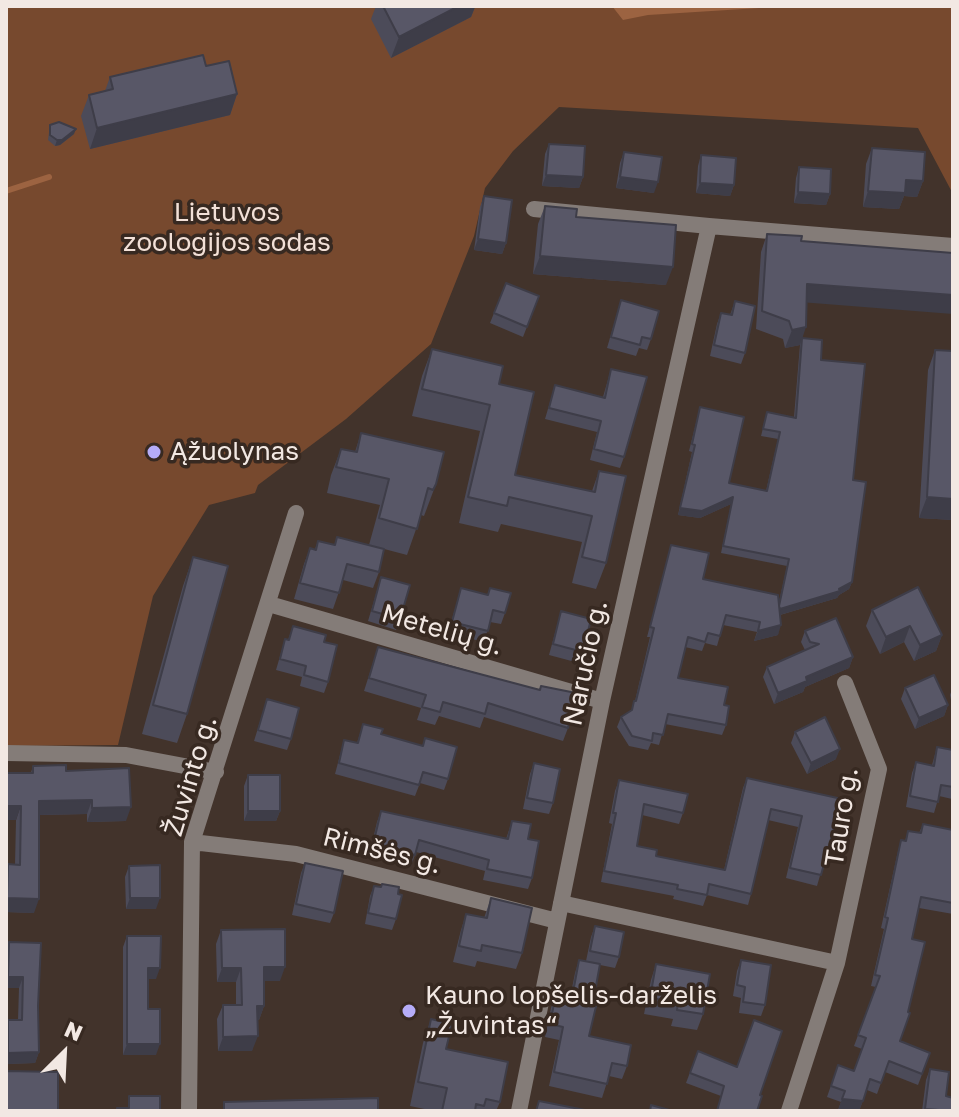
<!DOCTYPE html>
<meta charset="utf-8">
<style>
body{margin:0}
#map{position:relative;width:959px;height:1117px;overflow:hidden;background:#42332b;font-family:"Golos Text",sans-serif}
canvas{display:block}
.frame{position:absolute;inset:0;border:8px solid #f2e8e3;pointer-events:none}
.north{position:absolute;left:24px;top:1013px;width:80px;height:80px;-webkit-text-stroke:6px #372921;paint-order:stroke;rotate:24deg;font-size:22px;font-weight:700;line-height:32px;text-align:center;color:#f2e8e3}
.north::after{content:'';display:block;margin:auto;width:28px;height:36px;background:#f2e8e3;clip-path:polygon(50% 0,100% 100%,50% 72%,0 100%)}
</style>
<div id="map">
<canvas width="959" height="1117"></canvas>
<div class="frame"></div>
<div class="north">N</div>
</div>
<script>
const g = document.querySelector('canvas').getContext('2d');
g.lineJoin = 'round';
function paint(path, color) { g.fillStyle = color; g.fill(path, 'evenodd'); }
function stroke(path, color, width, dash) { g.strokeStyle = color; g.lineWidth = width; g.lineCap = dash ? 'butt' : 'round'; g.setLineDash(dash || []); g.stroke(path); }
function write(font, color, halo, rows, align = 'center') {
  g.font = font + ' "Golos Text",sans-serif'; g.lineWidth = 7; g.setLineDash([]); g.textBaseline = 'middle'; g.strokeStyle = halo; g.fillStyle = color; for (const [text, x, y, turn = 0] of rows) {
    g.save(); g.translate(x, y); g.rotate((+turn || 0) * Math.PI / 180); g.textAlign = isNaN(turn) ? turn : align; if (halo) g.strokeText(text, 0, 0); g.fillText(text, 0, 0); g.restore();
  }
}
paint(new Path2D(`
 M6 6H953V194L918 128 559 107 513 151 485 188 474 236 431 344 346 419 258 485 255 493 209 505 153 596 118 745 6 746Z`), '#77492e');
paint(new Path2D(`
 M612 6H791L648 15 623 20Z`), '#9c6341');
stroke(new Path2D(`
 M6 191 49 177`), '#9c6341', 6);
stroke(new Path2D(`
 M534 209 709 226 953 246
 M269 604 602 701
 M6 753 126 755 216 772
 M192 842 296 854 557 921
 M561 903 837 963
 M189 1111 192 842 296 513
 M519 1111 602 701 709 226
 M789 1111 837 963 879 769 845 683`), '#847c78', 16);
paint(new Path2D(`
 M376 6H487L475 7 471 17 391 58 371 19Z
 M206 66 237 94 230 115 90 149 81 116 89 95 105 91 110 77Z
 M50 125 74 134 60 145 55 146 48 140Z
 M549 144 583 177 579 188 542 186 545 154Z
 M872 148 923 181 917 197 904 196 899 209 863 207 866 164Z
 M624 152 654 193 616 188 620 163Z
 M701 155 734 185 730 196 696 193 698 166Z
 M799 167 830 194 826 205 794 203 796 178Z
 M484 196 506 243 502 254 474 250 480 207Z
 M545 206 576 217 666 285 533 274 538 224Z
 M767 234 807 302 802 338 821 360 853 480 852 582 849 589 839 595 837 598 780 615 778 635 754 641 757 632 723 625 717 646 705 643 702 651 685 647 678 678 724 705 726 725 722 735 665 724 659 745 651 743 648 750 629 746 617 727 621 717 631 711 635 701 650 637H647L671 545 703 579 779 602 787 566 721 553 731 504 700 518 678 515 692 452 689 451 700 407 729 483 766 491 778 439 761 436 767 412 794 417 800 345 785 348 783 339 756 329 761 252Z
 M506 283 539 296 523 337 490 323Z
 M621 300 651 339 647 350 639 348 636 356 607 348Z
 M735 301 745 353 741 364 710 356 717 324 721 313 730 315Z
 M432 349 499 384 515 475 592 491 599 471 606 563 596 589 572 583 582 542 501 524 498 532 459 523 480 431 412 416 422 376Z
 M935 350 953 351V520L919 518 928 370Z
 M611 369 624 457 620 468 590 460 597 432 545 419 555 385 603 397Z
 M361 433 436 484 424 516 421 515 407 555 369 545 380 505 327 493 331 475 341 449 355 452Z
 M318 541 379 572 373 588 343 580 333 609 294 599 304 564 310 548 315 549Z
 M193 557 187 714 177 743 142 734 183 586Z
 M381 577 400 619 396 630 368 621Z
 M461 588 488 595 490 588 505 613 501 624 490 622 484 642 448 633Z
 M872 610 942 635 936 651 914 661 904 642 880 654 866 626Z
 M561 611 583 652 579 663 549 655Z
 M293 626 324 642 328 682 324 693 300 686 302 677 276 670 285 639 288 640Z
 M805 631 853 657 849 668 805 687 803 692 774 704 763 677 767 667 805 650 801 642Z
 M378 647 568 728 563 741 484 717 480 728 439 716 435 725 417 720 421 708 364 691Z
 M905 688 948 705 944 716 915 729 901 699Z
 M952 689H953V709L950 695Z
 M267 699 291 739 287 750 254 741Z
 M363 724 381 734 448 779 444 790 420 783 415 796 335 774 344 740 357 743Z
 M795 732 836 759 807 774 791 743Z
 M937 747 953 750 952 799 939 796 934 813 906 807 912 773 916 762 932 765Z
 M534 763 553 803 549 814 523 809 530 774Z
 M33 766 66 771 126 821 87 822V814L39 815 34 913 6 912V869L8 864 15 865 16 820Z
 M248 775 280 811 276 821H244V786Z
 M747 778 842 799 817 886 786 878 798 827 768 820 751 894 748 905 707 895 703 906 673 899 674 896 601 882 612 824 609 823 615 791 619 780 683 813 679 824 642 815 637 846 656 856 724 870 743 788Z
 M381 811 506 839 512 821 528 839 532 878 528 889 483 880 485 871 416 852 411 866 369 856 377 822Z
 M923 824 953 830V914L919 908 912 939 900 1041 930 1053 918 1085 885 1072 877 1094 867 1090 859 1111 838 1110 841 1102 827 1097 838 1065 854 1071 862 1049 854 1046 876 987 871 986 884 929 881 928 898 851 901 840 905 841 908 831 919 833Z
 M305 863 334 913 330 923 292 915 301 873Z
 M129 866 156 909H126L125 877Z
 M374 886 396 919 392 930 365 924 370 896Z
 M491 898 522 953 516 969 477 961 475 967 453 962 461 930 466 914 484 918Z
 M595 926 619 957 615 968 600 965 594 997 589 1036 627 1066 622 1079 609 1076 602 1098 549 1086 559 1040 545 1037 551 1008 556 994 570 998 575 973 579 960 586 961 591 937Z
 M221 930 280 981H264V1006L259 1020H257L252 1051H218L217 1019 223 1005H236V982H217L216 944Z
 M127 936 156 979H148V1009L156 1055H123V947Z
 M9 942 38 1006 39 1052 35 1063 6 1064V1024L8 1020H18L19 988H6V950Z
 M741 960 765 1005 761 1016 739 1013 741 998 733 996 737 971Z
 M656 964 703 1014 697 1030 671 1026 673 1019 644 1014 651 980Z
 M431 1019 446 1049 500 1102 496 1111H434L410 1106 423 1043Z
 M698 1051 760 1095 721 1096 686 1083Z
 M930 1069 946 1096 953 1111H922L926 1080Z`), '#4c4b59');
paint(new Path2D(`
 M459 6H487L475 7 471 17 391 58 399 37Z
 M237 94 230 115 90 149 97 128Z
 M76 129 74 134 60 145 55 146 57 140Z
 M546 175 583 177 579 188 542 186Z
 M620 177 658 182 654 193 616 188Z
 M906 180 923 181 917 197 904 196 899 209 863 207 868 191Z
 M700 183 734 185 730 196 696 193Z
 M798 192 830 194 826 205 794 203Z
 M478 239 506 243 502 254 474 250Z
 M540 256 673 267 666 285 533 274Z
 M807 284 953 295V314L800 302Z
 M806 327 800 345 785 348 792 330Z
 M733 497 731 504 700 518 678 515 680 508Z
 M927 497 953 499V520L919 518Z
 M852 582 849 589 839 595 837 598 776 616 778 610 839 589Z
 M781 625 778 635 754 641 758 631Z
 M910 626 904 642 880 654 886 637Z
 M942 635 936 651 914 661 920 645Z
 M853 657 849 668 805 687 803 692 774 704 778 693 806 677Z
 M948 705 944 716 915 729 919 718Z
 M840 749 836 759 807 774 811 763Z
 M92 800 87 814 34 815 39 801Z
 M6 806H21L16 820H6Z
 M131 807 126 821 87 822 92 808Z
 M248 811H280L276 821H244Z
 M7 898 39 899 34 913 6 912Z
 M130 898H160L156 909H126Z
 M264 967H285L280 981H259Z
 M148 968H160L156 979H144Z
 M222 968H241L236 982H217Z
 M8 977H23L19 988H6Z
 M257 1006H264L259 1020H252Z
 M258 1036 252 1051H218L223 1037Z
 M127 1044H160L156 1055H123Z
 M39 1052 35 1063 6 1064 8 1053Z
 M842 1099 863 1101 859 1111 838 1110Z`), '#3e3d48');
const building = new Path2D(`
 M383 6H459L399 37Z
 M203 55 206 66 229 61 237 94 97 128 89 95 113 89 110 77Z
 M59 122 76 129 62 140H57L50 135V125Z
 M549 144 585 146 583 177 546 175Z
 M872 148 925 152 923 181 906 180 905 193 868 191Z
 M624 152 662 157 658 182 620 177Z
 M701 155 736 158 734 185 700 183Z
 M799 167 831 169 830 194 798 192Z
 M484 196 512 200 506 243 478 239Z
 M545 206 577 209 576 217 676 225 673 267 540 256Z
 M767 234 802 236 801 241 953 253V295L807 284 806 327 792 330 789 321 762 311Z
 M506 283 539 296 527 327 494 313Z
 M621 300 659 311 651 339 642 337 640 345 611 337Z
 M735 301 755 306 745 353 714 345 721 313 732 315Z
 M802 338 822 340 821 360 865 364 853 480 866 482 852 582 839 589 840 591 780 609 779 606 789 559 723 546 733 497 702 511 680 508 695 445 692 444 700 407 744 417 729 483 767 491 780 432 763 429 767 412 796 418Z
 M432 349 503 366 499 384 534 392 515 475 595 492 599 471 626 476 606 563 582 557 592 516 509 497 507 506 468 497 490 405 422 389Z
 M935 350 953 351V499L927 497Z
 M611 369 647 377 624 457 594 449 601 421 549 408 555 385 605 398Z
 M361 433 444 452 436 484 433 490 428 488 417 529 379 518 389 479 336 467 341 449 357 452Z
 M337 537 384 549 379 572 347 564 339 593 300 583 310 548 316 550 318 541 335 545Z
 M671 545 709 553 703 579 778 595 781 625 758 631 760 622 726 615 720 636 708 633 705 642 688 637 678 678 728 687 724 705 729 706 726 725 668 714 663 735 653 733 652 741 632 736 621 717 632 710 634 701H636L654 628 650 627Z
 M193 557 228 566 187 714 153 705Z
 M381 577 410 585 400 619 372 611Z
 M918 587 942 635 920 645 910 626 886 637 872 610Z
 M461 588 488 595 490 588 511 593 505 613 493 610 488 631 452 622Z
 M561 611 591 619 583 652 553 644Z
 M836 618 853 657 806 677 807 681 778 693 767 667 819 644 810 642 805 631Z
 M293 626 326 635 324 642 337 645 328 682 304 675 306 666 280 659 285 639 289 640Z
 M378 647 540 690 541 686 576 693 568 728 488 703 485 714 443 702 440 712 422 707 426 695 369 678Z
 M934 675 948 705 919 718 905 688Z
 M267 699 299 708 291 739 258 730Z
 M825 717 840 749 811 763 795 732Z
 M363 724 383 729 381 734 423 746 425 738 457 747 448 779 423 772 419 785 339 763 344 740 358 743Z
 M937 747 953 750V787L941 785 938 802 910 796 916 762 934 766Z
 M534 763 560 769 553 803 527 798Z
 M66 765V771L129 768 131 807 92 808V800L39 801V899L7 898 8 864 20 865 21 806H6V773H33V766Z
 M248 775H280V811H248Z
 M747 778 842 799 821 875 790 868 802 816 771 809 751 894 709 884 707 895 677 889 678 885 604 871 616 813H613L619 780 688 794 683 813 644 804 637 846 657 850 656 856 725 870Z
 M381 811 508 839 512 821 531 824 528 839 539 841 532 878 487 869 489 860 419 840 415 855 373 845Z
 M923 824 953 830V903L921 897 912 939 925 942 908 1012 910 1013 900 1041 930 1053 922 1074 889 1061 881 1083 870 1079 863 1101 842 1099 845 1091 831 1086 838 1065 854 1071 866 1038 858 1035 880 976 875 975 888 918 885 917 901 840 906 841 908 831 921 833Z
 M305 863 343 871 334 913 296 904Z
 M160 865V898H130L129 866Z
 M382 884 399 887 398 894 402 895 396 919 368 913 374 886 381 887Z
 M491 898 532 908 522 953 482 945 481 951 459 946 466 914 487 918Z
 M595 926 624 932 619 957 590 951Z
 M285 929V967H264V1006H257L258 1036 223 1037V1005H242L241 968H222L221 930Z
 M127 936H161L160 968H148V1009H160V1044H127Z
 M9 942 41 943 38 1006 39 1052 8 1053V1020H22L23 977H8Z
 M579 960 600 964 594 997 598 998 589 1036 631 1045 627 1066 612 1063 607 1084 554 1072 563 1027 550 1024 556 994 572 998Z
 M741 960 771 965 765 1005 743 1002 745 987 737 985Z
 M656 964 710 974 703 1014 677 1010 678 1002 650 998Z
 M431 1019 452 1024 446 1049 508 1062 500 1102 486 1099 484 1106 476 1104 475 1111H442L447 1088 418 1082Z
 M754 1020 782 1031 760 1095 762 1096 757 1111H717L724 1086 690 1073 698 1051 737 1067Z
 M930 1069 949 1072 946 1096 953 1098V1111L925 1109Z
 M6 1071 58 1072V1111H6Z
 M129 1096H160V1111H117V1108H129Z
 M378 1098V1111H224V1102Z
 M539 1101 590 1111H536Z
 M651 1105 673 1111H650Z`);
paint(building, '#585767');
stroke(building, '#3e3d48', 2);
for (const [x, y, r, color] of [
 [154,452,8,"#b5acf8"],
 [409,1011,8,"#b5acf8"]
]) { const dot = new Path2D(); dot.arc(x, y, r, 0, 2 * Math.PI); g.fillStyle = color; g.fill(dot); stroke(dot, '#372921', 3); }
write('26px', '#f2e0d7', '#372921', [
 ["Lietuvos",227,213],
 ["zoologijos sodas",227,243]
]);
write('26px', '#f2e8e3', '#372921', [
 ["Ąžuolynas",170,452],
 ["Kauno lopšelis-darželis",425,996],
 ["„Žuvintas“",425,1026]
], 'left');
write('26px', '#f2e8e3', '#372921', [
 ["Metelių g.",442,630,16],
 ["Naručio g.",586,663,-78],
 ["Žuvinto g.",191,776,-73],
 ["Tauro g.",842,817,-81],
 ["Rimšės g.",382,851,14]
]);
</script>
